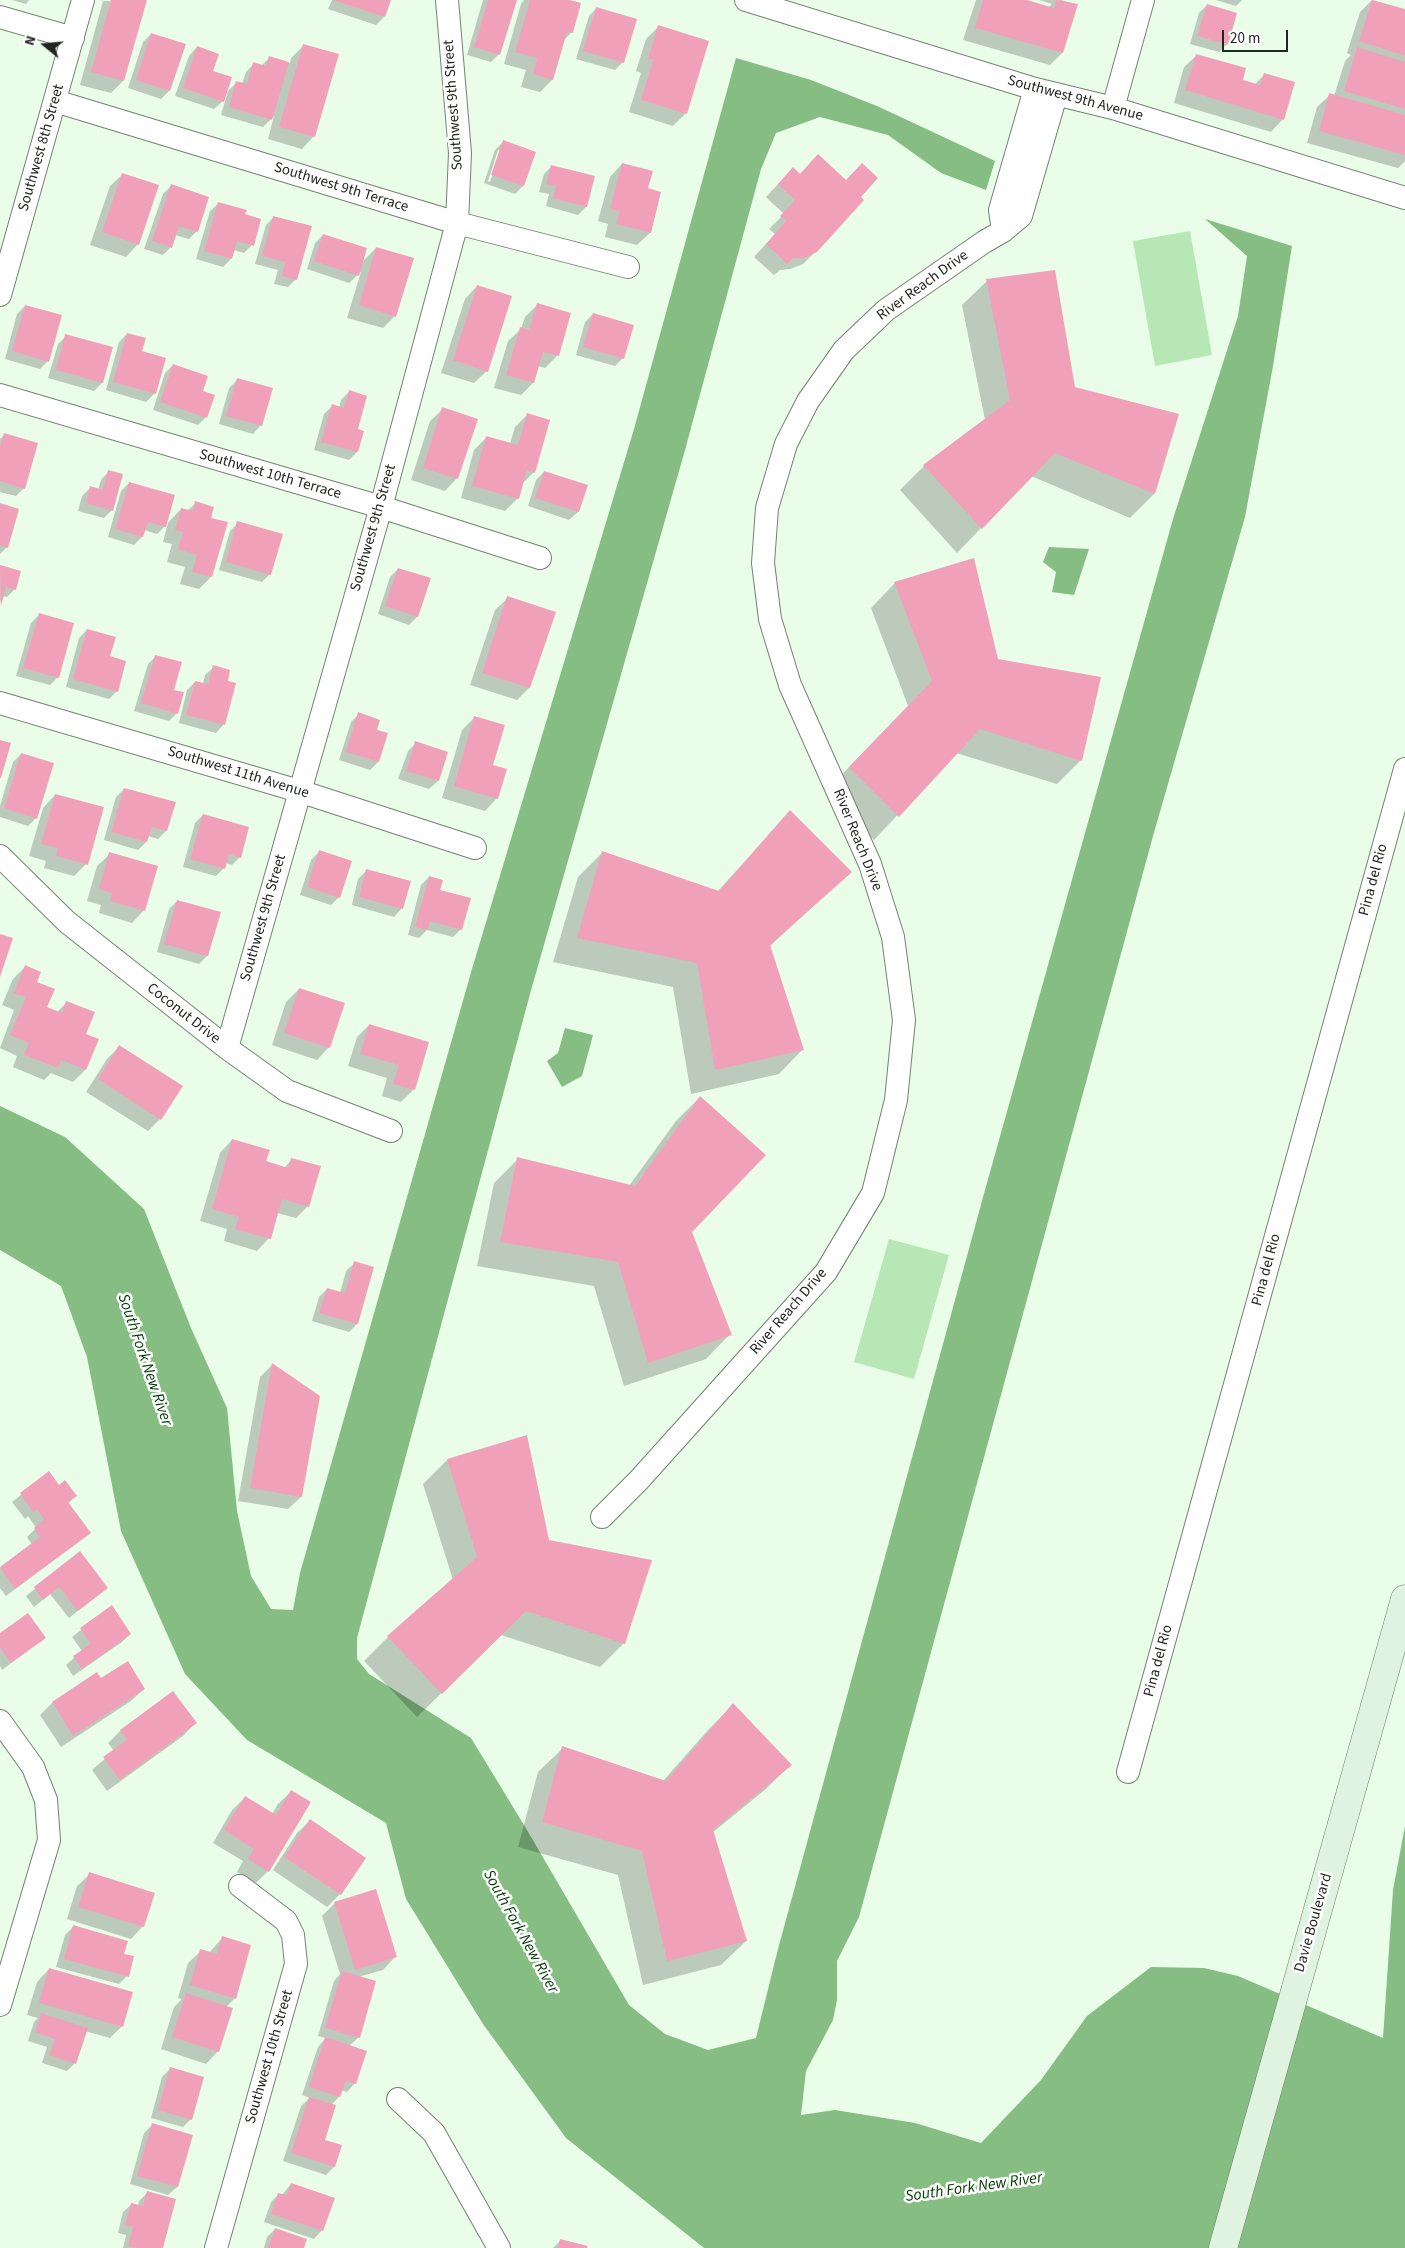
<!DOCTYPE html>
<style>
body{margin:0}
#map{position:relative;width:1405px;height:2248px;overflow:hidden;background:#eafde9;font-family:"Source Sans 3",sans-serif}
canvas{display:block}
.north{position:absolute;left:20px;top:20px;width:50px;height:50px;-webkit-text-stroke:4px #fff;paint-order:stroke;rotate:287deg;font-size:14px;font-weight:700;line-height:20px;text-align:center;color:#212720}
.north::after{content:'';display:block;margin:auto;width:18px;height:22px;background:#212720;clip-path:polygon(50% 0,100% 100%,50% 72%,0 100%)}
.scale{position:absolute;left:1222px;top:30px;width:66px;height:22px;box-sizing:border-box;border:2px solid #212720;border-top:0;padding-left:6px;font-size:15px;line-height:18px;white-space:nowrap;color:#212720;-webkit-text-stroke:4px #fff;paint-order:stroke}
</style>
<div id="map">
<canvas width="1405" height="2248"></canvas>
<div class="north">N</div>
<div class="scale">20 m</div>
</div>
<script>
const g = document.querySelector('canvas').getContext('2d');
g.lineJoin = 'round';
function paint(path, color) { g.fillStyle = color; g.fill(path, 'evenodd'); }
function stroke(path, color, width, dash) { g.strokeStyle = color; g.lineWidth = width; g.lineCap = dash ? 'butt' : 'round'; g.setLineDash(dash || []); g.stroke(path); }
function write(font, color, halo, rows, align = 'center') {
  g.font = font + ' "Source Sans 3",sans-serif'; g.lineWidth = 5; g.setLineDash([]); g.textBaseline = 'middle'; g.strokeStyle = halo; g.fillStyle = color; for (const [text, x, y, turn = 0] of rows) {
    g.save(); g.translate(x, y); g.rotate((+turn || 0) * Math.PI / 180); g.textAlign = isNaN(turn) ? turn : align; if (halo) g.strokeText(text, 0, 0); g.fillText(text, 0, 0); g.restore();
  }
}
paint(new Path2D(`
 M1190 231 1212 355 1155 366 1133 241Z
 M889 1239 949 1255 914 1379 854 1362Z`), '#b8e7b6');
paint(new Path2D(`
 M736 58 811 80 877 106 995 161 986 190 941 173 888 135 820 117 776 133 761 169 685 450 530 994 357 1638V1659L369 1674 471 1738 527 1830 629 2005 665 2034 708 2050 756 2038 778 1949 985 1190 1173 519 1238 316 1247 256 1205 219 1292 246 1273 366 1245 517 1153 836 859 1917 837 1961V2000L833 2020 806 2071 801 2115 835 2110 915 2123 981 2143 1041 2080 1087 2016 1151 1967 1204 1968 1238 1976 1383 2038 1393 1890 1405 1826V2248H704L566 2138 483 2024 406 1899 386 1823 247 1740 185 1674 121 1531 87 1357 61 1286 0 1250V1106L65 1137 144 1209 191 1328 227 1408 237 1511 251 1576 271 1609 293 1610 300 1573 472 969 634 429Z
 M1049 547 1089 549 1074 595 1052 592 1056 572 1043 562Z
 M565 1028 593 1035 582 1076 562 1087 547 1061 558 1053Z`), '#85bd83');
paint(new Path2D(`
 M12 0H29L26 4Z
 M146 0 123 81 111 93 80 85 103 1Z
 M332 0H389L384 17 376 25 328 9Z
 M483 0H515L499 54 491 62 467 55Z
 M524 0H565L579 4 571 33 563 41 552 80 540 92 521 87 526 70 504 64 521 4Z
 M976 0H1022L1048 8 1052 4 1039 0H1061L1076 4 1062 53 1050 65 963 40Z
 M1216 0H1242L1236 6Z
 M1372 0 1405 10V161L1398 168 1307 143 1317 107 1330 95 1334 96 1345 61 1351 55 1347 53 1360 12Z
 M1207 5 1227 44 1219 52 1190 44 1199 13Z
 M597 8 623 62 615 70 576 59 589 16Z
 M659 26 686 113 673 126 629 112 641 73 636 71 646 39Z
 M151 34 184 45 169 91 161 99 128 88 143 42Z
 M304 45 314 136 302 149 268 139 274 116 263 127 221 115 228 91 236 83 242 84 246 72 254 64 261 66 270 57 290 63 291 58Z
 M197 47 223 101 214 109 175 96 189 56Z
 M1197 55 1241 81 1254 85 1264 75 1283 119 1271 132 1174 103 1184 67Z
 M503 142 534 153 523 186 515 194 484 183 495 150ZM498 150H501L490 182 488 181Z
 M622 164 647 189 660 193 650 233 637 245 605 237 608 224 598 221 610 177Z
 M552 166 594 177 586 207 578 215 546 206 549 194 539 192 544 174Z
 M123 174 138 244 126 257 90 245 110 186Z
 M800 175 816 251 803 264 790 269 780 270 774 275 754 257 775 234 769 229 784 214 766 197 781 181Z
 M171 186 197 231 189 239 175 235 171 247 163 255 144 249 163 194Z
 M219 203 244 215 252 245 244 253 233 250 231 259 223 267 196 259 210 211Z
 M274 217 296 279 288 287 274 284 278 270 255 264 266 225Z
 M323 235 361 263 376 248 395 316 383 328 347 318 361 272 349 283 307 269 315 243Z
 M987 281 1074 388 1177 415 1154 494 1130 518 1031 476 957 553 900 490 924 466 985 420 962 305Z
 M477 286 487 371 474 383 441 373 465 299Z
 M537 305 570 314 557 356 545 368 538 366 533 383 521 395 494 388 508 341 521 329 525 317Z
 M25 306 48 361 40 369 5 359 17 314Z
 M593 314 623 358 615 366 576 355 585 322Z
 M127 334 141 352 164 359 154 394 146 402 106 390 119 342Z
 M66 336 111 348 102 383 94 391 48 378 58 344Z
 M173 365 202 391 206 417 198 425 153 410 165 373Z
 M237 380 261 425 253 434 219 424 229 388Z
 M349 392 356 430 357 452 349 460 314 450 324 414 332 406 339 408 341 400Z
 M443 409 457 478 445 491 411 480 430 421Z
 M527 415 534 472 521 485 518 498 505 511 461 498 474 450 487 437 510 444 515 427Z
 M4 435 24 488 16 496 0 492V439Z
 M109 471 112 510 104 518 78 511 82 496 90 488 98 490 101 480Z
 M544 472 586 486 578 512 569 520 528 506 536 480Z
 M129 483 166 525 181 509 187 511 196 503 210 518 211 577 199 589 180 584 185 567 167 562 172 544 163 542 168 523 157 534 144 530 142 537 134 545 108 537 121 491Z
 M0 504 7 547 0 554Z
 M238 523 270 574 262 582 219 570 230 531Z
 M0 567 20 572 15 589 7 597 2 596 0 603Z
 M398 569 417 617 409 625 378 614 390 577Z
 M895 583 996 660 1081 760 1057 784 956 753 874 840 825 792 908 706 871 608Z
 M508 598 554 613 529 688 517 700 470 685 495 610Z
 M39 615 58 677 50 685 16 676 31 623Z
 M87 630 108 657 117 691 109 699 66 687 79 638Z
 M156 656 172 690 177 713 169 721 134 711 148 664Z
 M214 667 224 724 216 733 179 723 187 690 195 682 203 684 205 675Z
 M359 714 375 730 378 762 370 770 339 760 351 722Z
 M474 718 492 766 497 798 485 811 442 798 462 730Z
 M416 743 447 753 438 781 429 789 398 779 408 751Z
 M21 754 36 818 28 826 0 817V806L13 762Z
 M124 789 166 831 158 839 148 836 146 842 138 850 104 840 116 797Z
 M55 795 86 864 74 876 44 868 46 861 29 856 43 808Z
 M790 812 850 872 769 947 803 1049 779 1074 691 1094 673 987 553 962 578 877 602 853 717 892Z
 M203 815 240 857 232 865 225 863 224 868 216 876 183 867 195 823Z
 M319 852 339 897 331 905 300 895 311 860Z
 M110 854 144 910 132 923 99 913 101 905 87 901 97 866Z
 M366 871 402 908 394 917 352 905 358 879Z
 M429 877 461 929 453 937 427 930 419 938 408 935 421 885Z
 M177 901 207 956 199 964 157 952 169 909Z
 M25 967 46 1008 57 1012 67 1002 85 1035 97 1040 85 1070 73 1082 51 1073 44 1080 13 1067 17 1056 0 1048 14 1010 2 1005 13 979Z
 M299 989 329 1047 317 1060 272 1045 286 1002Z
 M369 1025 428 1043 414 1089 401 1102 382 1096 387 1078 348 1066 357 1037Z
 M119 1047 160 1119 148 1131 86 1092 107 1059Z
 M700 1097 690 1232 730 1334 706 1359 624 1386 594 1286 477 1266 494 1183 518 1159 629 1186 676 1121Z
 M232 1140 265 1162 284 1168 292 1159 308 1206 296 1218 277 1213 269 1238 257 1251 224 1241 227 1229 200 1221 220 1153Z
 M355 1263 373 1268 357 1324 349 1332 312 1321 319 1297 327 1289 340 1293 346 1271Z
 M272 1365 318 1397 301 1497 288 1509 238 1501 260 1377Z
 M447 1460 548 1541 624 1643 600 1667 501 1635 417 1717 364 1661 388 1637 453 1580 423 1484Z
 M49 1473 58 1487 75 1496 68 1504 89 1533 6 1596 0 1588V1568L32 1545 27 1537 36 1528 28 1516 25 1519 12 1502Z
 M80 1553 107 1587 69 1618 50 1594 34 1607 26 1596Z
 M111 1607 130 1634 122 1642 73 1676 66 1665 82 1651 72 1637Z
 M0 1634 44 1638 2 1670 0 1666Z
 M97 1674 101 1680 144 1689 131 1701 61 1747 40 1715 52 1703Z
 M173 1693 195 1723 183 1736 107 1791 92 1770 114 1751 108 1743 120 1731Z
 M733 1705 790 1765 766 1789 712 1833 746 1941 721 1965 643 1985 618 1875 518 1847 538 1772 563 1748 663 1781 709 1729Z
 M291 1792 268 1871 256 1883 237 1872 243 1861 213 1843 232 1810 245 1798 272 1814 278 1804Z
 M310 1821 364 1858 340 1894 327 1907 273 1870 297 1833Z
 M90 1874 143 1926 131 1939 67 1919 77 1886Z
 M335 1903 395 1957 383 1970 358 1977 359 2037 349 2046 355 2083 347 2092 341 2090 339 2097 331 2105 324 2140 334 2167 326 2175 283 2161 301 2106 310 2098 302 2095 318 2047 326 2038 318 2036 334 1981 340 1974 322 1916Z
 M73 1927 123 1954 127 1976 119 1984 56 1967 65 1935Z
 M222 1938 235 1998 226 2007 218 2051 206 2064 161 2049 174 2007 182 1999 178 1998 188 1963 201 1951 209 1953Z
 M49 1969 122 2026 110 2038 85 2031 75 2063 67 2071 42 2063 47 2047 28 2041 34 2022 38 2018 27 2015 37 1982Z
 M170 2069 191 2119 183 2127 151 2118 162 2077Z
 M152 2125 191 2136 177 2187 168 2195 130 2184 144 2133Z
 M291 2184 322 2230 314 2239 264 2222 271 2202 279 2194 282 2195Z
 M147 2193 162 2248H123L126 2235 118 2233 123 2212 132 2204 138 2206 139 2201Z
 M275 2229 303 2248H264L267 2237Z
 M561 2240 586 2248H553Z`), '#0003');
paint(new Path2D(`
 M111 0H147L124 81 91 72Z
 M333 0H391L385 17Z
 M488 0H517L500 55 474 47Z
 M530 0H570L581 3 573 33 567 32 553 80 533 74 537 58 515 52Z
 M983 0H1027L1054 8 1056 0 1078 4 1063 53 975 28Z
 M1372 0 1405 9V56L1359 41Z
 M1207 4 1237 13 1228 45 1197 36Z
 M596 7 637 19 624 63 583 51Z
 M658 25 709 41 687 114 641 100 653 60 648 59Z
 M151 33 186 44 170 91 136 80Z
 M303 44 339 54 315 137 279 127Z
 M197 46 219 54 213 71 232 77 224 102 183 88Z
 M1357 47 1405 62V109L1344 91Z
 M1196 54 1246 68 1243 80 1260 85 1264 73 1295 82 1284 120 1185 90Z
 M269 56 289 62 272 120 229 107 236 81 247 84 253 62 266 66Z
 M1329 93 1405 115V155L1319 131Z
 M503 140 536 152 524 186 491 175Z
 M818 154 846 180 862 163 878 178 861 197 864 200 817 252 804 258H793L787 264 766 244 786 221 780 216 795 200 778 184 793 167 800 174Z
 M622 163 653 171 648 188 661 192 651 233 616 224 620 211 610 209Z
 M551 165 595 176 587 207 553 198 556 186 546 184Z
 M122 173 159 185 139 245 102 232Z
 M171 184 209 197 198 232 179 226 172 248 152 241Z
 M218 202 247 210 245 214 261 219 254 246 237 241 232 259 204 251Z
 M273 216 312 226 297 280 282 276 285 262 262 256Z
 M323 234 367 248 359 276 314 261Z
 M376 247 414 258 396 317 359 305Z
 M1055 270 1075 387 1179 414 1155 494 1055 453 982 529 923 465 1010 400 986 279Z
 M477 285 512 296 488 372 453 360Z
 M537 303 571 313 559 356 543 352 534 383 506 375 520 327 529 330Z
 M25 305 62 315 49 362 12 351Z
 M593 313 634 325 624 359 583 347Z
 M127 333 146 338 142 351 166 358 156 394 113 382Z
 M65 334 113 347 103 383 56 370Z
 M173 364 208 376 203 391 215 395 207 418 160 402Z
 M237 378 273 388 262 426 226 416Z
 M349 390 367 396 358 429 364 431 358 452 321 442 332 404 344 408Z
 M442 407 478 419 458 479 423 468Z
 M527 413 550 420 535 473 527 470 519 499 472 486 486 436 518 445Z
 M4 433 38 443 25 489 0 481V447Z
 M108 470 123 474 113 511 86 503 90 486 103 490Z
 M544 471 588 485 579 512 535 498Z
 M129 482 175 495 166 527 148 522 143 537 115 529Z
 M195 501 214 507 211 518 228 522 212 577 192 572 197 555 178 549 183 532 175 530 181 508 193 511Z
 M0 503 19 509 8 548 0 545Z
 M237 521 283 534 271 575 226 562Z
 M974 558 998 659 1101 677 1082 761 980 729 899 817 849 767 932 681 894 582Z
 M0 565 21 571 16 590 6 587 1 606Z
 M398 568 431 578 418 617 385 606Z
 M507 596 556 612 530 688 482 673Z
 M39 613 74 623 59 678 23 668Z
 M87 629 116 637 110 656 126 661 118 692 73 679Z
 M155 655 182 662 174 690 184 692 178 714 141 703Z
 M213 665 230 670 228 681 236 683 225 725 186 715 195 681 208 684Z
 M358 712 380 720 377 730 388 733 379 762 346 752Z
 M474 716 505 725 493 765 507 769 498 799 454 786Z
 M0 740 11 743 1 778H0Z
 M415 741 448 752 439 781 406 771Z
 M21 753 54 763 37 819 4 808Z
 M124 788 176 802 167 831 152 827 147 842 111 832Z
 M55 794 104 807 88 865 56 856 58 848 41 844Z
 M790 810 852 872 770 945 804 1050 715 1070 697 963 577 938 602 851 719 891Z
 M203 814 249 827 241 858 229 854 225 869 190 859Z
 M319 850 352 861 340 898 307 887Z
 M109 852 158 866 145 911 110 901 112 893 99 889Z
 M366 869 411 881 403 909 359 897Z
 M429 876 443 880 440 890 471 898 462 930 430 921 428 930 415 927Z
 M177 900 221 912 208 956 164 944Z
 M0 934 13 938 0 977Z
 M25 965 41 972 37 982 55 989 47 1007 62 1013 66 1001 95 1012 86 1034 99 1039 86 1070 61 1060 58 1068 24 1055 29 1043 10 1035 26 997 14 993Z
 M299 988 345 1003 330 1048 284 1033Z
 M369 1024 429 1042 415 1090 393 1084 399 1065 360 1054Z
 M119 1045 183 1086 161 1120 98 1079Z
 M700 1096 766 1155 692 1232 732 1335 648 1363 618 1262 500 1242 517 1157 635 1186Z
 M232 1139 270 1150 266 1161 288 1168 291 1158 321 1166 309 1207 282 1199 271 1239 235 1229 239 1217 212 1209Z
 M354 1261 374 1267 358 1324 319 1313 327 1288 345 1293Z
 M272 1363 320 1396 302 1497 250 1488Z
 M527 1435 549 1540 652 1560 625 1644 526 1611 442 1694 387 1636 477 1557 447 1459Z
 M49 1471 59 1485 65 1480 77 1496 68 1502 91 1533 15 1589 0 1567 40 1537 34 1528 44 1520 37 1509 33 1512 20 1493Z
 M80 1551 108 1588 78 1611 59 1587 43 1600 34 1587Z
 M112 1605 131 1634 82 1669 73 1656 91 1644 80 1628Z
 M28 1613 46 1638 11 1663 0 1647V1633Z
 M128 1661 145 1689 73 1736 52 1702 97 1672 101 1678Z
 M173 1691 197 1723 120 1780 103 1757 127 1740 120 1730Z
 M733 1703 792 1765 713 1830 747 1941 667 1961 642 1851 542 1822 562 1746 666 1781Z
 M291 1790 311 1802 269 1872 248 1859 254 1849 224 1830 245 1796 276 1815Z
 M310 1819 366 1858 341 1895 284 1857Z
 M89 1872 155 1893 144 1927 78 1907Z
 M376 1889 397 1957 355 1970 334 1902Z
 M73 1925 128 1941 124 1954 134 1956 129 1977 64 1959Z
 M222 1936 251 1945 236 1999 190 1985 200 1949 217 1954Z
 M49 1968 133 1992 123 2027 39 2003Z
 M342 1971 376 1981 360 2038 325 2028Z
 M186 1993 233 2008 219 2052 172 2037Z
 M41 2013 88 2028 76 2064 49 2055 55 2039 35 2032Z
 M325 2037 367 2051 356 2084 346 2081 340 2097 309 2087Z
 M170 2067 204 2077 192 2120 158 2110Z
 M309 2097 336 2105 325 2140 342 2145 335 2167 291 2153Z
 M152 2123 193 2135 178 2187 137 2176Z
 M291 2183 335 2198 323 2231 271 2214 278 2193 287 2195Z
 M147 2191 176 2199 163 2248H138L128 2246 133 2227 125 2225 131 2203 143 2206Z
 M275 2228 307 2239 304 2248H268Z
 M560 2239 588 2246 587 2248H558Z`), '#f1a0b9');
const street = new Path2D(`
 M746 0 1035 89 1113 108 1405 198
 M0 17 73 38
 M55 101 457 223 628 267
 M1113 108 1143 0
 M1003 231 1000 210 1035 89
 M0 295 83 0
 M0 395 381 507 540 558
 M0 703 299 791 475 848
 M0 856 67 922 227 1048 287 1091 391 1131
 M227 1048 381 507 457 223 460 153 447 0
 M602 1517 639 1480 826 1272 873 1193 896 1100 904 1020 893 937 870 864 790 685 770 619 763 563 767 508 786 444 808 401 844 350 886 310 984 242 1003 231 1021 216 1056 95
 M0 1721 33 1767 46 1800 49 1840 0 2005
 M1128 1772 1405 769
 M398 2099 434 2133 499 2248
 M216 2248 296 1964 293 1935 286 1921 240 1886`);
const secondary = new Path2D(`
 M1223 2248 1405 1599`);
stroke(street, '#738372', 24);
stroke(secondary, '#738372', 29);
stroke(street, '#fff', 22);
stroke(secondary, '#e0f3e0', 28);
write('15px', '#212720', '#fff', [
 ["Southwest 9th Avenue",1075,99,15],
 ["Southwest 9th Street",454,105,-94],
 ["Southwest 8th Street",42,148,-74],
 ["Southwest 9th Terrace",341,188,17],
 ["River Reach Drive",923,286,-36],
 ["Southwest 10th Terrace",270,475,16],
 ["Southwest 9th Street",374,528,-74],
 ["Southwest 11th Avenue",238,773,17],
 ["River Reach Drive",857,840,68],
 ["Pina del Rio",1374,880,-75],
 ["Southwest 9th Street",264,918,-74],
 ["Coconut Drive",183,1014,38],
 ["Pina del Rio",1267,1270,-75],
 ["River Reach Drive",789,1312,-49],
 ["Pina del Rio",1159,1661,-75],
 ["Davie Boulevard",1314,1923,-74],
 ["Southwest 10th Street",270,2057,-74]
]);
write('italic 16px', '#003e04', '#fff', [
 ["South Fork New River",144,1360,71],
 ["South Fork New River",520,1932,61],
 ["South Fork New River",974,2188,-8]
]);
</script>
